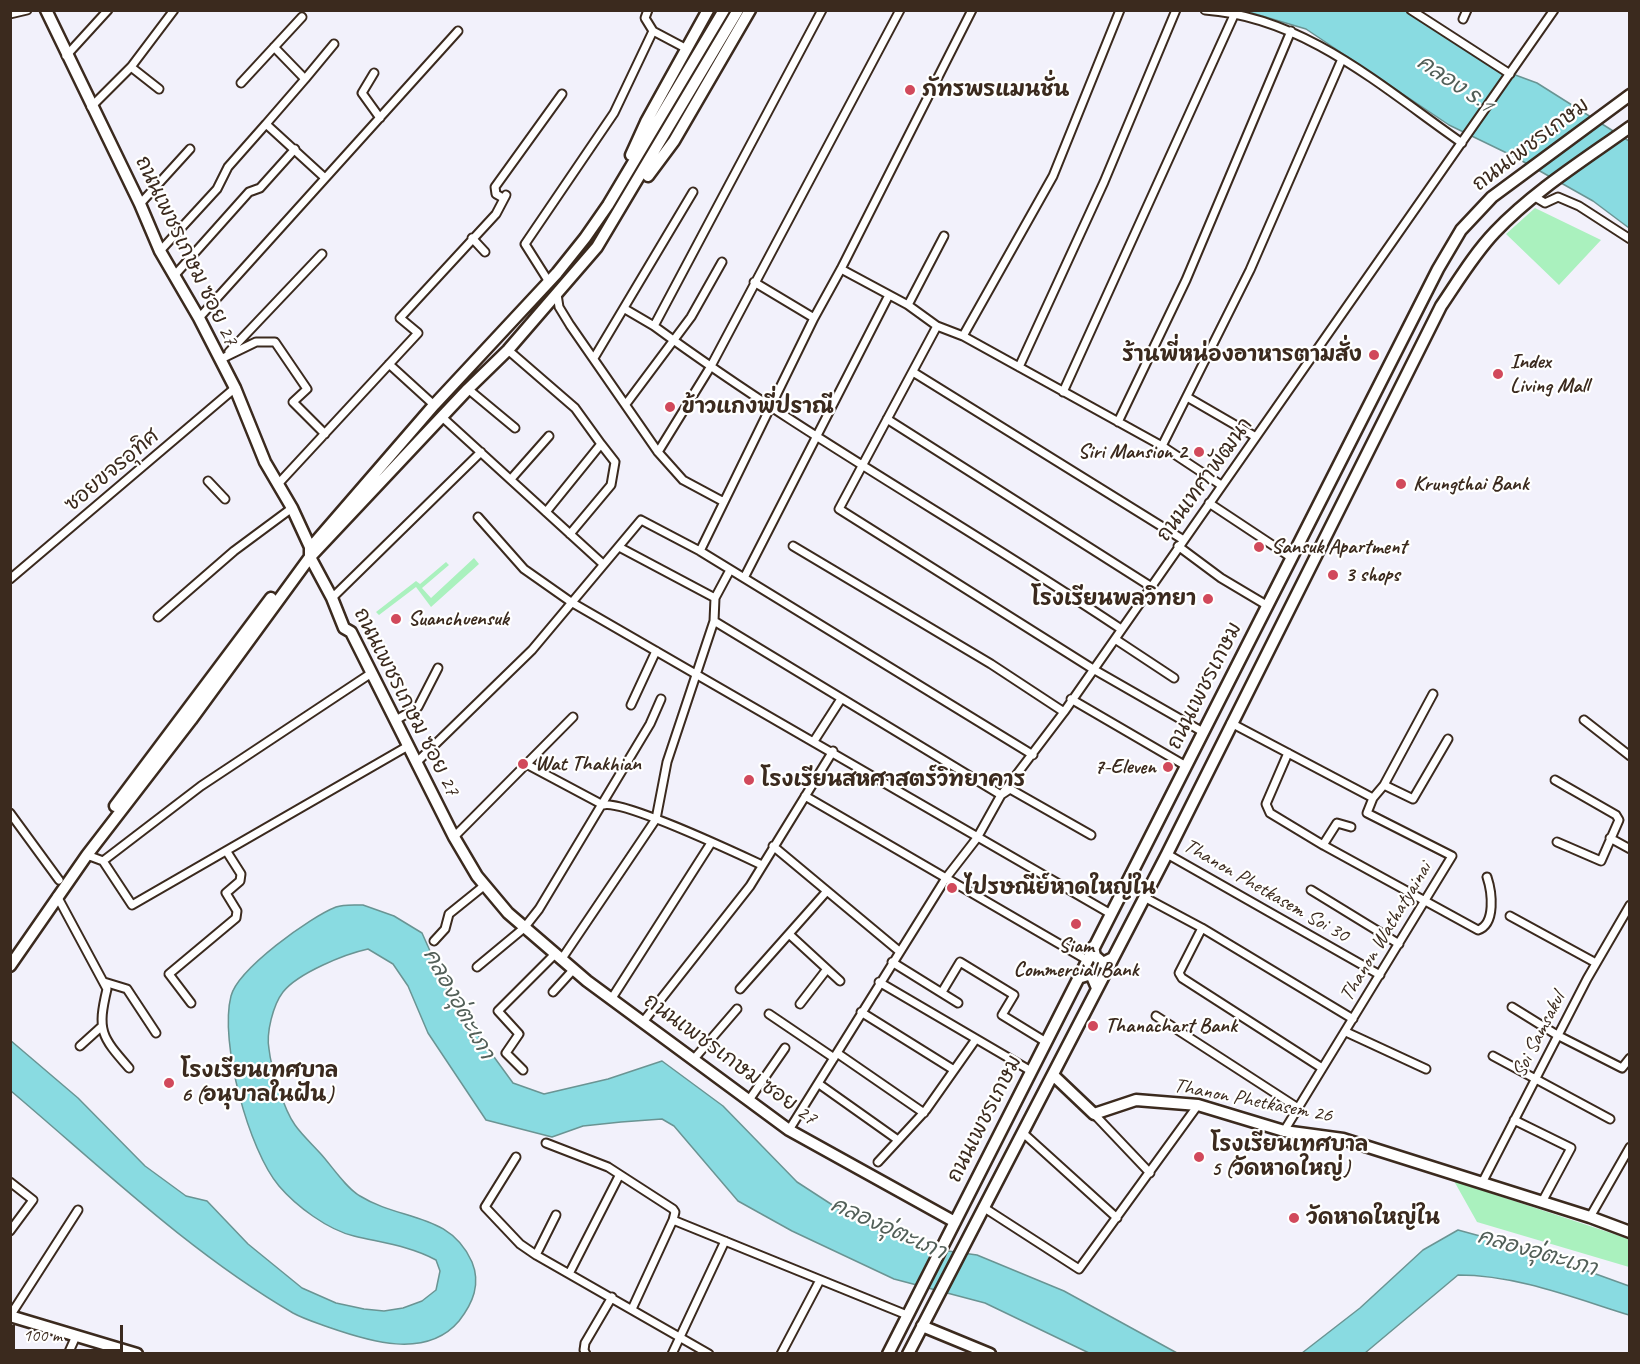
<!DOCTYPE html>
<meta charset="utf-8">
<style>
body{margin:0}
#map{position:relative;width:1640px;height:1364px;overflow:hidden;background:#f2f1fb;font-family:Caveat,sans-serif}
canvas{display:block}
.frame{position:absolute;inset:0;border:12px solid #3b2a1e;pointer-events:none}
.scale{position:absolute;left:12px;top:1325px;width:111px;height:27px;box-sizing:border-box;border:3px solid #3b2a1e;border-top:0;padding-left:8px;font-size:18px;line-height:21px;white-space:nowrap;color:#3b2a1e;-webkit-text-stroke:4px #fff;paint-order:stroke}
</style>
<div id="map">
<canvas width="1640" height="1364"></canvas>
<div class="frame"></div>
<div class="scale">100 m</div>
</div>
<script>
const g = document.querySelector('canvas').getContext('2d');
g.lineJoin = 'round';
function paint(path, color) { g.fillStyle = color; g.fill(path, 'evenodd'); }
function stroke(path, color, width, dash) { g.strokeStyle = color; g.lineWidth = width; g.lineCap = dash ? 'butt' : 'round'; g.setLineDash(dash || []); g.stroke(path); }
function write(font, color, halo, rows, align = 'center') {
  g.font = font + ' Caveat,"Playpen Sans Thai",sans-serif'; g.lineWidth = 4.5; g.setLineDash([]); g.textBaseline = 'middle'; g.strokeStyle = halo; g.fillStyle = color; for (const [text, x, y, turn = 0] of rows) {
    g.save(); g.translate(x, y); g.rotate((+turn || 0) * Math.PI / 180); g.textAlign = isNaN(turn) ? turn : align; if (halo) g.strokeText(text, 0, 0); g.fillText(text, 0, 0); g.restore();
  }
}
paint(new Path2D(`
 M1535 208 1601 240 1559 285 1506 234Z
 M474 558 479 564 431 607 416 587 379 615 376 612 416 581 420 584 446 562 449 565 422 588 431 598Z
 M1454 1181 1629 1239V1267L1477 1222Z`), '#aaf1be');
const water = new Path2D(`
 M1231 11H1406L1491 66 1537 83 1629 141V228L1593 201 1515 157 1449 125 1306 29 1252 13Z
 M363 905 394 916 422 933 451 998 513 1083 544 1094 608 1079 662 1061 723 1106 797 1182 854 1219 919 1247 977 1255 1064 1291 1177 1353H1089L985 1303 894 1279 792 1231 738 1201 674 1126 662 1119 621 1122 583 1126 552 1137 486 1120 428 1033 408 986 393 964 368 949C345 954 298 973 283 992 273 1005 266 1033 269 1049 271 1068 284 1110 295 1125 302 1135 312 1144 320 1153 332 1166 345 1187 360 1196 400 1221 450 1212 472 1262 481 1284 473 1303 459 1321 426 1360 368 1341 328 1327 317 1323 304 1319 293 1313 190 1253 102 1168 11 1091L10 1040 78 1098 145 1166 186 1196 207 1201 248 1244 302 1288 336 1303 364 1309 384 1311 403 1308 422 1301 436 1290 440 1271 436 1260C410 1246 383 1243 354 1236 328 1230 296 1206 279 1186 249 1151 219 1042 231 996 238 969 310 917 336 907 344 904 355 905 363 905Z
 M1458 1230 1524 1248 1629 1286V1315C1574 1298 1517 1275 1458 1275L1365 1353H1302L1360 1308 1423 1250Z`);
paint(water, '#89dbe1');
stroke(water, '#6a9493', 1.5);
const street = new Path2D(`
 M648 10 645 18 653 31 687 49
 M1205 10C1305 17 1383 88 1462 143
 M1411 10 1510 74
 M10 14 27 10
 M1463 19 1467 10
 M274 47 305 79 266 124 325 178
 M66 56 108 10
 M131 67 159 89
 M374 73 362 93 380 118
 M305 79 334 44
 M241 83 302 17
 M91 107 131 67 174 10
 M1535 197 1545 203 1558 197 1579 206 1630 239
 M503 198 496 194 495 187 562 94
 M140 204 190 149
 M472 238 485 252
 M160 251 217 189 228 167 266 124
 M841 269 908 305 937 326 963 336 1162 446 1221 485
 M174 276 249 192 260 188 295 149
 M549 282 525 244 614 113 653 31
 M754 282 814 318
 M557 294 559 307 570 325 658 452 683 480 724 502
 M908 305 944 236
 M625 309 654 326C804 436 967 526 1121 629
 M199 318 458 31
 M654 326 822 10
 M937 326 839 509 1093 669 1203 732
 M963 336 1053 176 1120 10
 M508 350 575 408 601 444 546 512
 M229 352 322 254
 M223 358 256 342H275L307 389 293 402 325 434
 M594 358 693 192
 M389 364 434 405
 M1019 367 1104 182 1176 10
 M913 372 1182 539
 M468 389 515 428
 M1063 392 1235 13
 M1187 397 1256 437
 M626 404 691 317 722 262
 M442 417 603 564
 M887 419 1150 586
 M1118 422 1186 280 1291 31
 M1162 446 1250 270 1342 59
 M658 452 711 366 900 10
 M511 479 549 436
 M208 481 225 499
 M279 483 418 333 400 318 496 214 506 195
 M1209 503 1292 558
 M478 517 524 569 571 602 1111 914
 M570 534 611 485 615 462 601 444
 M793 546 991 664 1064 712
 M1178 546 1221 578 1268 606
 M619 547 715 598
 M700 551 814 318 841 269 972 10
 M744 578 889 295
 M10 579 235 388
 M332 598 481 452
 M158 617 234 551 292 508
 M714 621 1001 795 1010 789 1091 835
 M1115 639 1174 678
 M1071 699 1186 766
 M631 705 656 651
 M396 720 418 707 438 668
 M1584 720 1630 756
 M1231 723 1373 798
 M814 741 841 699
 M1288 753 1266 804 1270 813 1323 845 1478 930C1496 924 1492 892 1487 877
 M417 762 532 650 641 520 700 551 1033 755
 M528 765 603 805C624 800 736 853 762 865
 M1555 780 1616 815 1619 820 1601 861 1557 842
 M1384 785 1413 799 1448 739
 M805 796 1087 960
 M10 813 59 880
 M454 837 573 717
 M1610 838 1630 849
 M1323 845 1337 823 1351 827
 M773 846 899 951
 M1167 854 1380 975
 M87 855 103 861 201 786 370 674
 M103 861 132 905 408 746
 M1311 890 1399 944
 M57 896 107 989C97 1031 101 1036 129 1068
 M1144 897 1202 928 1353 1019
 M1510 916 1596 963
 M1202 928 1179 973 1182 978 1322 1068
 M789 934 840 981
 M434 941 445 929 449 914 485 885
 M561 960 656 819 667 762 714 621 715 598 730 570
 M892 962 958 1003
 M477 967 524 928 539 909 650 724 661 699
 M104 982 127 989 156 1033
 M879 982 1031 1071
 M740 989 827 891
 M553 992 573 970
 M942 992 960 962 1014 995 1002 1015 1046 1042
 M612 998 711 843
 M191 1003 169 974 236 918 237 911 226 893 240 881 241 874 227 852
 M800 1004 827 969
 M1512 1007 1557 1035 1622 1068 1630 1058
 M861 1012 954 1070
 M769 1014 834 1058
 M1156 1016 1298 1108
 M643 1022 750 886 833 751
 M1346 1032 1426 1069
 M80 1046 101 1027
 M837 1053 924 1113
 M1493 1056 1610 1119
 M693 1060 737 1009
 M523 1070 506 1053 519 1034 498 1011 555 954
 M819 1084 898 1140
 M749 1100 785 1048
 M1094 1114 1150 1173
 M1514 1120 1571 1148 1542 1202
 M789 1130 946 878 977 838 1001 795 1064 712 1554 10
 M1284 1131 1452 856 1367 813 1373 798 1384 785 1433 694
 M1022 1132 1117 1218
 M546 1143 608 1167 673 1209 675 1212 673 1220
 M516 1157 485 1207 520 1244 536 1255 709 1354
 M878 1162 926 1110 976 1039
 M10 1182 33 1200 10 1231
 M1482 1183 1587 979 1630 905
 M983 1207 1079 1269 1198 1105
 M1590 1217 1630 1147
 M536 1255 556 1215
 M570 1272 619 1176
 M632 1309 673 1220 907 1315
 M10 1316 78 1210
 M68 1354 76 1336
 M586 1354 584 1350 585 1343 612 1297
 M672 1354 725 1241
 M781 1354 820 1280`);
const secondary = new Path2D(`
 M46 10 140 204 160 251 199 318 235 388 265 462 292 508 310 547V557L332 598 344 628 351 632 454 837 477 876 508 913 587 981 789 1130 955 1222
 M631 155 646 122 708 10
 M648 176 674 141 750 10
 M312 546 434 405 557 273 585 238 608 205 724 10
 M115 806 271 598
 M1093 947 1095 956 1103 963 1113 958
 M10 966 87 855 191 720 310 557 468 389 508 350 597 247 738 10
 M1078 978 1091 974 1097 988
 M1053 1075 1094 1114 1136 1100 1198 1105 1284 1131 1343 1139 1590 1217 1630 1232
 M10 1316 137 1354
 M922 1326 990 1354
 M888 1354 1438 269 1461 230 1492 197 1630 95
 M908 1354 1167 854 1441 306C1458 281 1474 254 1495 232 1534 191 1584 160 1630 127`);
stroke(street, '#3b2a1e', 11);
stroke(secondary, '#3b2a1e', 15);
stroke(street, '#fff', 7);
stroke(secondary, '#fff', 10);
for (const [x, y, r, color] of [
 [910,90,6,"#d1495b"],
 [1374,355,6,"#d1495b"],
 [1498,374,6,"#d1495b"],
 [670,407,6,"#d1495b"],
 [1199,452,6,"#d1495b"],
 [1401,484,6,"#d1495b"],
 [1259,547,6,"#d1495b"],
 [1333,575,6,"#d1495b"],
 [1208,599,6,"#d1495b"],
 [396,619,6,"#d1495b"],
 [523,764,6,"#d1495b"],
 [1168,767,6,"#d1495b"],
 [749,780,6,"#d1495b"],
 [952,888,6,"#d1495b"],
 [1076,924,6,"#d1495b"],
 [1093,1026,6,"#d1495b"],
 [169,1083,6,"#d1495b"],
 [1199,1157,6,"#d1495b"],
 [1294,1218,6,"#d1495b"]
]) { const dot = new Path2D(); dot.arc(x, y, r, 0, 2 * Math.PI); g.fillStyle = color; g.fill(dot); stroke(dot, '#fff', 2); }
write('bold 21px', '#3b2a1e', '#fff', [
 ["ภัทรพรแมนชั่น",922,90],
 ["ร้านพี่หน่องอาหารตามสั่ง",1362,355,"right"],
 ["Index",1510,362],
 ["Living Mall",1510,386],
 ["ข้าวแกงพี่ปราณี",682,407],
 ["Siri Mansion 2",1187,452,"right"],
 ["Krungthai Bank",1413,484],
 ["Sansuk Apartment",1271,547],
 ["3 shops",1345,575],
 ["โรงเรียนพลวิทยา",1196,599,"right"],
 ["Suanchuensuk",408,619],
 ["Wat Thakhian",535,764],
 ["7-Eleven",1156,767,"right"],
 ["โรงเรียนสหศาสตร์วิทยาคาร",761,780],
 ["ไปรษณีย์หาดใหญ่ใน",964,888],
 ["Siam",1076,946,"center"],
 ["Commercial Bank",1076,970,"center"],
 ["Thanachart Bank",1105,1026],
 ["โรงเรียนเทศบาล",181,1071],
 ["6 (อนุบาลในฝัน)",181,1095],
 ["โรงเรียนเทศบาล",1211,1145],
 ["5 (วัดหาดใหญ่)",1211,1169],
 ["วัดหาดใหญ่ใน",1306,1218]
], 'left');
write('21px', '#3b2a1e', '#fff', [
 ["ถนนเพชรเกษม",1531,145,-37],
 ["ถนนเพชรเกษม ซอย 27",186,251,64],
 ["ซอยขจรอุทิศ",112,471,-40],
 ["ถนนเทศาพัฒนา",1205,480,-54],
 ["ถนนเพชรเกษม",1205,686,-63],
 ["ถนนเพชรเกษม ซอย 27",406,702,63],
 ["Thanon Phetkasem Soi 30",1266,891,30],
 ["Thanon Wathatyainai",1386,932,-59],
 ["Soi Samsakul",1539,1035,-63],
 ["ถนนเพชรเกษม ซอย 27",730,1060,36],
 ["Thanon Phetkasem 26",1253,1101,11],
 ["ถนนเพชรเกษม",985,1119,-63]
]);
write('italic 22px', '#525f58', '#fff', [
 ["คลอง ร.1",1454,84,34],
 ["คลองอุ่ตะเภา",458,1004,61],
 ["คลองอุ่ตะเภา",888,1229,24],
 ["คลองอุ่ตะเภา",1537,1253,16]
]);
</script>
